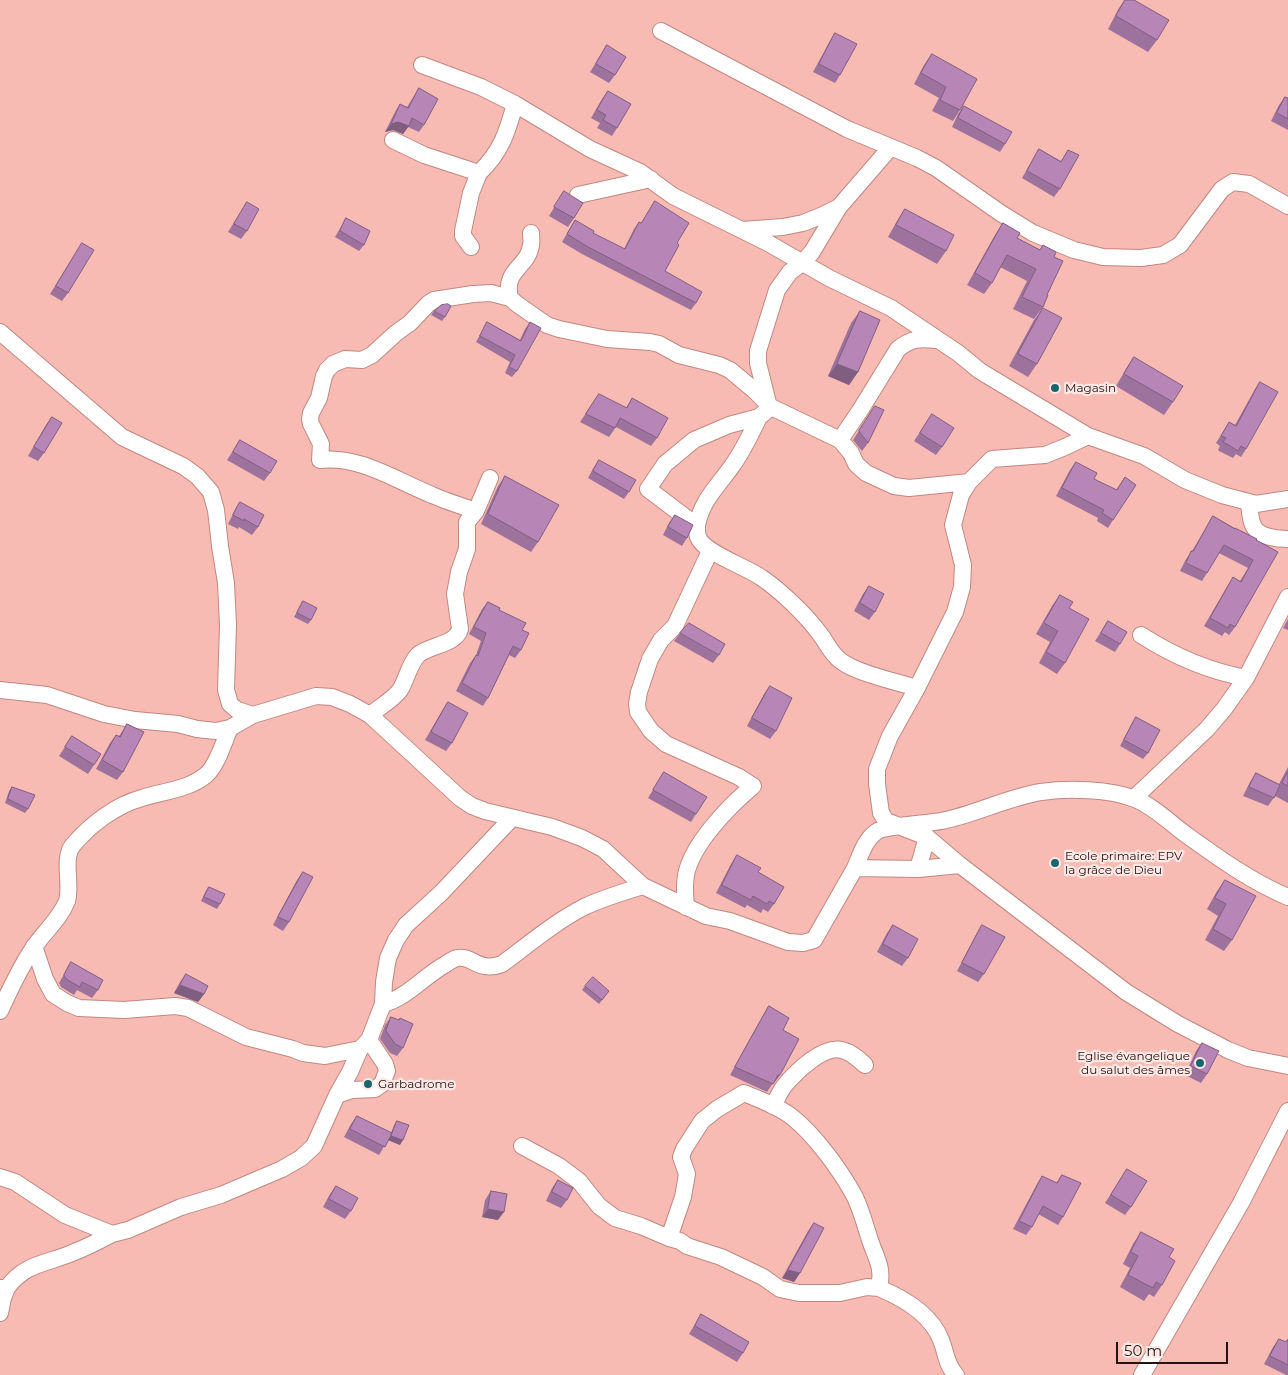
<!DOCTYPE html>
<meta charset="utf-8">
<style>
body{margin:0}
#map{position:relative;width:1288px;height:1375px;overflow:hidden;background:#f8bbb3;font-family:Montserrat,sans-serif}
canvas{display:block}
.scale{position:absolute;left:1116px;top:1342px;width:112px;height:22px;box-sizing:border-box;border:2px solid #271210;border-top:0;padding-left:6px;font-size:15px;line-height:18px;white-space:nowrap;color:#271210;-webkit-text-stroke:4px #fbe8e5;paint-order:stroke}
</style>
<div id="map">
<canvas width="1288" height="1375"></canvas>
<div class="scale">50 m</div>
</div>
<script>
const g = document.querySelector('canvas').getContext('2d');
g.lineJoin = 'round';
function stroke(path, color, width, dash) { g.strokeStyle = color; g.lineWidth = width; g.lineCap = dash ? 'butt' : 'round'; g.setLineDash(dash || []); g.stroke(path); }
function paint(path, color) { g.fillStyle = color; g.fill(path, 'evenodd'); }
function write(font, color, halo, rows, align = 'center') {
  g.font = font + ' Montserrat,sans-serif'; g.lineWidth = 4.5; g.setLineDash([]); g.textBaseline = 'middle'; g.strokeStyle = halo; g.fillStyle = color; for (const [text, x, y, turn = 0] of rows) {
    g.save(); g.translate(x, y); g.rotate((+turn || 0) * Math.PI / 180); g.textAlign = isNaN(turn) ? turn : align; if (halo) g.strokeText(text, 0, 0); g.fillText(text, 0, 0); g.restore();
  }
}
const minor = new Path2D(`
 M661 31 847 129 917 158 936 168 1002 214 1033 233 1074 250 1103 257 1141 258 1163 255 1180 245 1222 189 1233 182 1249 184 1288 206
 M422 65 481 87 515 104 590 149 640 172 673 196 768 243 829 278 891 308 958 353 980 371 1088 436 1144 456 1185 480 1222 495 1256 504 1288 499
 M393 140 424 155 479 173C501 152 507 133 515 104
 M578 195 651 179
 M742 230 783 227 803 223 823 215 839 207 890 148
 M471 247 463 236V231L471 193 479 173
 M510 298C503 269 528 268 531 245 532 241 531 236 531 233
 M0 332 122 437 183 466 197 476 211 492 216 510 220 546 226 583 228 625 226 690 230 704 237 710 253 715
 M768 403 758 363V351L777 290 790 272 802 263 812 252 839 207
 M840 440 861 409 898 349C913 337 921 339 939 340
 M1249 503C1250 511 1250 521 1254 527 1259 537 1278 539 1288 539
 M476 511C461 506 446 501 432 495 397 481 359 455 320 460L321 444 311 424 310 419 311 413 319 398 324 376 327 370 333 364 345 359 362 360 372 355 396 333 410 323 428 304 434 300 473 294 491 293 510 298 517 304 547 325 559 329 607 339 650 342 659 344 679 355 719 365 730 370 754 390 771 407
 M697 526C701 501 718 486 732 466 743 451 751 434 759 417
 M1141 635C1172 655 1209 671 1246 678
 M917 688C897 682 856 673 841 661 831 654 827 643 820 634 806 615 781 591 762 578 747 567 704 553 698 537 697 534 697 529 697 526L648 489 665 464 694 440 729 425 759 417 771 407 840 440 851 453 856 464 866 473 894 486 909 488 969 482
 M0 690 47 695 104 714 135 720 178 724 197 729 216 731 230 728 253 715 316 696 332 697 350 704 370 715 460 798 472 806 485 811 552 827 582 838 603 849 643 886 706 916 730 921 788 942 803 943 814 940 855 868 918 869 960 865 1126 992 1178 1024 1228 1050 1248 1058 1288 1066
 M370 715C379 707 393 700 400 690 407 679 409 664 418 655 429 645 456 645 460 629L455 594 459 572 467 549V522L476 511 490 478
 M1134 798 1207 729 1224 709 1246 678 1288 597
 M960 865 927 837 886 821 881 813 877 784V769L890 736 917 688 955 612 962 587 963 565 953 525 961 495 969 482 992 459 1045 455 1065 447 1088 436
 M855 868C860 856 865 840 876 832 885 825 931 824 946 820 978 813 1009 797 1041 792 1068 788 1110 789 1135 799 1155 807 1171 824 1188 836 1220 859 1252 882 1288 897
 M918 869 927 837
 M686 907C685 896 684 886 686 875 692 844 729 806 753 786L739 777 666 744 651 731 638 712 637 704 639 692 650 659 661 640 675 626 710 551
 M34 946 45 979 53 994 67 1003 79 1008 124 1010 175 1006 188 1008 246 1037 293 1049 303 1053 325 1056 360 1049
 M383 1004C408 997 424 976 446 964 449 962 453 959 457 958 473 955 478 973 502 964 529 944 555 922 584 907 603 898 623 892 643 886
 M0 1011C10 990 20 967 34 947 44 932 60 919 67 901 72 885 62 858 73 845 91 824 116 805 142 798 163 791 188 790 206 775 217 766 224 741 230 728
 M337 1095 352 1090 375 1089 382 1084 387 1071 385 1064 369 1040
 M773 1106C777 1099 780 1091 785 1085 796 1072 823 1045 842 1050 851 1052 858 1059 865 1065
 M522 1146 559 1166 579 1181 599 1206 615 1218 641 1226 669 1238 680 1241 687 1246 721 1257 763 1277 780 1289 799 1293H840L867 1287 879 1288
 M0 1177 15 1182 65 1215 112 1234 128 1230 181 1207 221 1195 282 1169 301 1158 314 1146 337 1095 350 1072 360 1049 369 1040 383 1004 384 982 388 958 396 940 406 925 441 893 512 818
 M669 1238 683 1197 687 1174 681 1157 684 1149 702 1121 717 1109 744 1093C760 1100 778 1106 792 1117 815 1135 841 1171 855 1197 861 1210 865 1224 869 1237 875 1257 884 1266 879 1288 903 1298 931 1314 941 1340 946 1352 946 1365 956 1375
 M0 1288H7C25 1263 46 1264 72 1253 85 1248 99 1241 112 1234
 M0 1313 3 1298 7 1288
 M1142 1375 1241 1203 1288 1111`);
stroke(minor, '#c18780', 18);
stroke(minor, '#fff', 16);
paint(new Path2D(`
 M1125 0H1134L1157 40 1148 52 1108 29 1119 8Z
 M835 33 840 75 835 83 813 72 830 41Z
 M607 45 615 75 609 83 590 72Z
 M932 54 960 110 953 121 932 111 939 98 914 84 924 65Z
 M419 88 424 125 419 132 408 127 403 134 393 130 385 132 395 112 400 104 407 107Z
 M608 91 617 128 612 136 597 128 600 123 591 118 602 99Z
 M1285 97 1288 98V130L1271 121 1279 105Z
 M964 106 1005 144 1000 152 952 127 958 114Z
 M1039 149 1061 161 1068 150 1060 189 1054 197 1022 178Z
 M564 191 574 218 568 227 549 216Z
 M655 201 677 243 665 271 696 303 691 310 582 254 562 242 575 220 593 233 624 249 634 229 639 222 641 223Z
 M247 202V231L241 239 228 232Z
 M905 209 946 251 937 264 888 237 897 221Z
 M346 218 364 245 359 251 335 237 342 225Z
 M1003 223 1017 238 1040 250 1043 245 1054 257 1047 295 1043 307 1034 319 1013 309 1027 281 1000 267 992 283 984 294 967 285 995 235Z
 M82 243 68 293 62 301 50 294Z
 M1043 308 1037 364 1028 377 1009 366 1034 320Z
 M434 311 445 317 442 321 431 315Z
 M860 311 858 372 849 385 828 376 851 323Z
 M487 322 520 340 525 329 530 322 517 371 512 377 505 373 510 362 476 342Z
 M1134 357 1173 402 1164 415 1116 386 1126 369Z
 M1260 382 1246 449 1241 457 1236 454 1233 458 1219 451 1218 450 1220 446 1216 443 1229 422 1235 425 1255 389Z
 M599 394 626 408 632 398 657 438 651 446 616 427 609 437 580 422Z
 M875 406 868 443 862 451 853 440Z
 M932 414 942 447 936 455 914 441Z
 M52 417 44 453 38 461 28 456 46 425Z
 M240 440 270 473 264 481 227 460Z
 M599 460 629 492 624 499 588 478 594 467Z
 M1076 462 1094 479 1116 490 1125 477 1113 520 1108 528 1097 521 1098 518 1056 496 1070 470Z
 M505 476 538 542 531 552 481 524 498 486Z
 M240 502 258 527 252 535 239 527 238 529 228 524 235 510Z
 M675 515 687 538 682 546 663 535 669 523Z
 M1213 516 1278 552 1235 627 1229 635 1225 632 1222 636 1204 626 1228 585 1233 577 1240 581 1248 568 1219 553 1202 581 1180 571 1186 559 1192 551Z
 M869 586 875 612 869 620 854 611 863 594Z
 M1060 595 1069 608 1065 663 1057 674 1039 663 1050 642 1036 634 1052 606Z
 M303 601 311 620 308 624 294 617Z
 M488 602 499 610 522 630 521 650 515 658 509 655 488 698 483 706 456 691 470 663 476 655 481 641 469 634 482 609Z
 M1288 619V630L1283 628Z
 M1108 621 1120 644 1115 652 1095 641Z
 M680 633 719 655 713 663 674 641Z
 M770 686 776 731 770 739 747 726 764 694Z
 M448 702 452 743 446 751 425 740 442 711Z
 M1136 717 1148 753 1143 759 1120 746 1132 723Z
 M127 724 123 772 117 780 96 769 110 743 116 735 119 736Z
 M72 736 94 765 88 774 59 756Z
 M1288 767V803L1275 796 1268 806 1243 796 1250 782 1256 773 1279 784Z
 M664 772 696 814 691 822 648 798Z
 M12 787 28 809 25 813 5 803 9 791Z
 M737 855 758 872 774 904 768 912 763 909 761 913 747 905 745 908 716 893 731 864Z
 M303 872 289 922 283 931 273 925 297 880Z
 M1225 880 1232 940 1224 951 1205 940 1218 916 1207 909 1217 891Z
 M209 887 220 904 217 909 201 901 206 891Z
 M893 925 908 958 902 966 877 952 887 933Z
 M982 925 984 974 978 982 957 971 977 933Z
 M71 962 98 990 92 998 77 990 74 995 61 987 59 983 66 971Z
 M186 974 204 994 198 1002 174 993 180 982Z
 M585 986 606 995 599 1004 582 990Z
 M769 1006 783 1030 774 1083H773L767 1092 730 1075 764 1014Z
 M391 1017 398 1020 400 1018 403 1048 397 1056 390 1053 380 1039 385 1025Z
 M1202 1043 1207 1074 1201 1083 1185 1075 1196 1051Z
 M357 1116 391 1133 394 1125 397 1121 400 1145 388 1140 379 1155 344 1137 351 1124Z
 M1127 1169 1131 1207 1125 1215 1105 1203Z
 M1062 1175 1063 1217 1058 1225 1038 1214 1032 1227 1026 1235 1013 1229 1037 1184 1042 1176 1056 1183Z
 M558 1180 567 1200 561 1208 546 1201 552 1188Z
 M336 1186 351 1211 345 1219 323 1207 330 1194Z
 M491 1191 498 1220 482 1217 485 1200Z
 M814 1223 800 1273 794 1282 782 1278 808 1231Z
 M1141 1232 1162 1285 1154 1297 1149 1294 1144 1301 1120 1287 1130 1268 1123 1264 1133 1244Z
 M701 1314 743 1353 737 1362 689 1334Z
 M1279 1339 1285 1342 1288 1339V1375H1286L1264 1364 1273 1347Z`), '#9d739d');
paint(new Path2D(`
 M398 122 409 126 403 134 393 130 385 132 391 124Z
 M837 364 858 372 849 385 828 376Z
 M180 985 204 994 198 1002 174 993Z
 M778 1075H780L774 1083H772Z
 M391 1136 403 1140 400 1145 388 1140Z
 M488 1209 504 1212 498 1220 482 1217Z
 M788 1270 800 1273 794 1282 782 1278Z`), '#805e80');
const building = new Path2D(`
 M1125 0H1134L1169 20 1157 40 1116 16Z
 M835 33 857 44 840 75 819 64Z
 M607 45 626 57 615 75 596 64Z
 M932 54 977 79 960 110 940 100 946 87 921 73Z
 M419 88 438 99 424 125 412 118 409 126 398 122 391 124 400 104 408 108Z
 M608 91 631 104 617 128 603 120 606 115 597 110Z
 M1285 97 1288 98V119L1277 113Z
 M964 106 1012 132 1005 144 958 118Z
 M1039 149 1061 162 1068 150 1079 155 1060 189 1027 171Z
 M564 191 583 203 574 218 554 207Z
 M655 201 689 223 677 243 679 245 665 271 702 292 696 303 588 247 567 234 575 220 594 231 593 233 625 249 639 222 641 223Z
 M247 202 259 209 247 231 234 224Z
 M905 209 954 235 946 251 896 225Z
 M346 218 370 231 364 245 340 231Z
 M1003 223 1020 233 1017 238 1040 250 1043 245 1056 252 1054 257 1063 261 1047 295H1048L1043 307 1022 297 1036 269 1007 255 992 283 975 273Z
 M82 243 94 250 68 293 56 286Z
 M448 304 451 306 445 317 434 311 441 305Z
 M1043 308 1062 318 1037 364 1018 354Z
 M860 311 880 320 858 372 837 364Z
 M487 322 521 341 530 322 541 328 517 371 509 367 515 355 480 336Z
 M1134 357 1183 386 1173 402 1124 374Z
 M1260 382 1278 392 1246 449 1241 446 1238 451 1225 443 1223 442 1226 438 1221 436 1229 422 1236 426Z
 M599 394 627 408 632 398 668 418 657 438 620 418 615 428 586 414Z
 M875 406 884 410 868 443 859 431Z
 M932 414 954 428 942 447 920 433Z
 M52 417 62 423 44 453 34 447Z
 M240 440 277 461 270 473 233 452Z
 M599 460 636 480 629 492 593 471Z
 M1076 462 1097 473 1094 479 1117 490 1125 477 1136 485 1113 520 1102 513 1104 510 1062 488Z
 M505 476 559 505 538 542 488 514Z
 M240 502 264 515 258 527 244 519V521L233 515Z
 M675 515 693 525 687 538 668 527Z
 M1213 516 1235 529V528L1257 539 1256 540 1278 552 1235 627 1230 624 1228 628 1210 618 1233 577 1241 582 1253 560 1224 545 1207 573 1186 563 1191 551H1193Z
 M869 586 884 594 875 612 860 603Z
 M1060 595 1073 602 1069 608 1089 619 1065 663 1046 652 1058 631 1044 623Z
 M303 601 317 608 311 620 297 613Z
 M488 602 500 608 499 610 526 623 522 630 529 633 521 650 513 646 488 698 462 683 476 655 478 656 486 633 474 627Z
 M1108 621 1127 632 1120 644 1101 633Z
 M689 623 725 644 719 655 680 633Z
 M770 686 792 698 776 731 752 718Z
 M448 702 468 713 452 743 431 732Z
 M1136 717 1160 730 1148 753 1124 740Z
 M127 724 144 732 123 772 102 760 116 735 120 737Z
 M72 736 101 754 94 765 65 747Z
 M664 772 707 797 696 814 653 790Z
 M1288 772V786L1282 783Z
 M1256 773 1280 785 1274 798 1249 787Z
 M12 787 35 795 28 809 8 799Z
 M737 855 761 868 758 872 784 887 774 904 769 901 767 904 753 896 751 900 722 885Z
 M303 872 313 877 289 922 278 917Z
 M1225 880 1256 896 1232 940 1213 929 1226 904 1215 898Z
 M209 887 225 894 220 904 204 897Z
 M893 925 918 939 908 958 883 944Z
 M982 925 1005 937 984 974 962 963Z
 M71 962 103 980 98 990 82 982 80 987 66 979 64 975Z
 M186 974 208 986 204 994 180 985Z
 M593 977 609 991 602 1000 585 986Z
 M769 1006 789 1018 783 1030 799 1039 780 1075H778L773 1084 735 1067Z
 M391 1017 399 1020 400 1018 413 1024 403 1048 395 1044 386 1031Z
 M1202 1043 1219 1051 1207 1074 1191 1066Z
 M357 1116 392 1133 385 1147 350 1129Z
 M397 1121 409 1125 403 1140 391 1136Z
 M1127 1169 1147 1181 1131 1207 1111 1195Z
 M1062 1175 1081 1183 1063 1217 1043 1206 1032 1227 1019 1221 1042 1176 1057 1183Z
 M558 1180 573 1188 567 1200 552 1192Z
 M336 1186 358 1198 351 1211 329 1199Z
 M491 1191 507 1194 504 1212 488 1209Z
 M814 1223 824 1228 800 1273 788 1270Z
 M1141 1232 1174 1249 1169 1257 1175 1261 1162 1285 1156 1282 1153 1288 1128 1275 1138 1256 1131 1252Z
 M701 1314 749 1342 743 1353 695 1326Z
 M1279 1339 1286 1342 1288 1339V1365L1270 1356Z`);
paint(building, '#b786b7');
stroke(building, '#805e80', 1);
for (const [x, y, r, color] of [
 [1055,388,5,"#19656e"],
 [1055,863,5,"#19656e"],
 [1200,1063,5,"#19656e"],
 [368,1084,5,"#19656e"]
]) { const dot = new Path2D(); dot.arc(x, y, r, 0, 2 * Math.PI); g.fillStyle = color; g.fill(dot); stroke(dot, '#fbe8e5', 2); }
write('12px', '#271210', '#fbe8e5', [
 ["Magasin",1065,388],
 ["Ecole primaire: EPV",1065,856],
 ["la grâce de Dieu",1065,870],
 ["Eglise évangelique",1190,1056,"right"],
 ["du salut des âmes",1190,1070,"right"],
 ["Garbadrome",378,1084]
], 'left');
</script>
